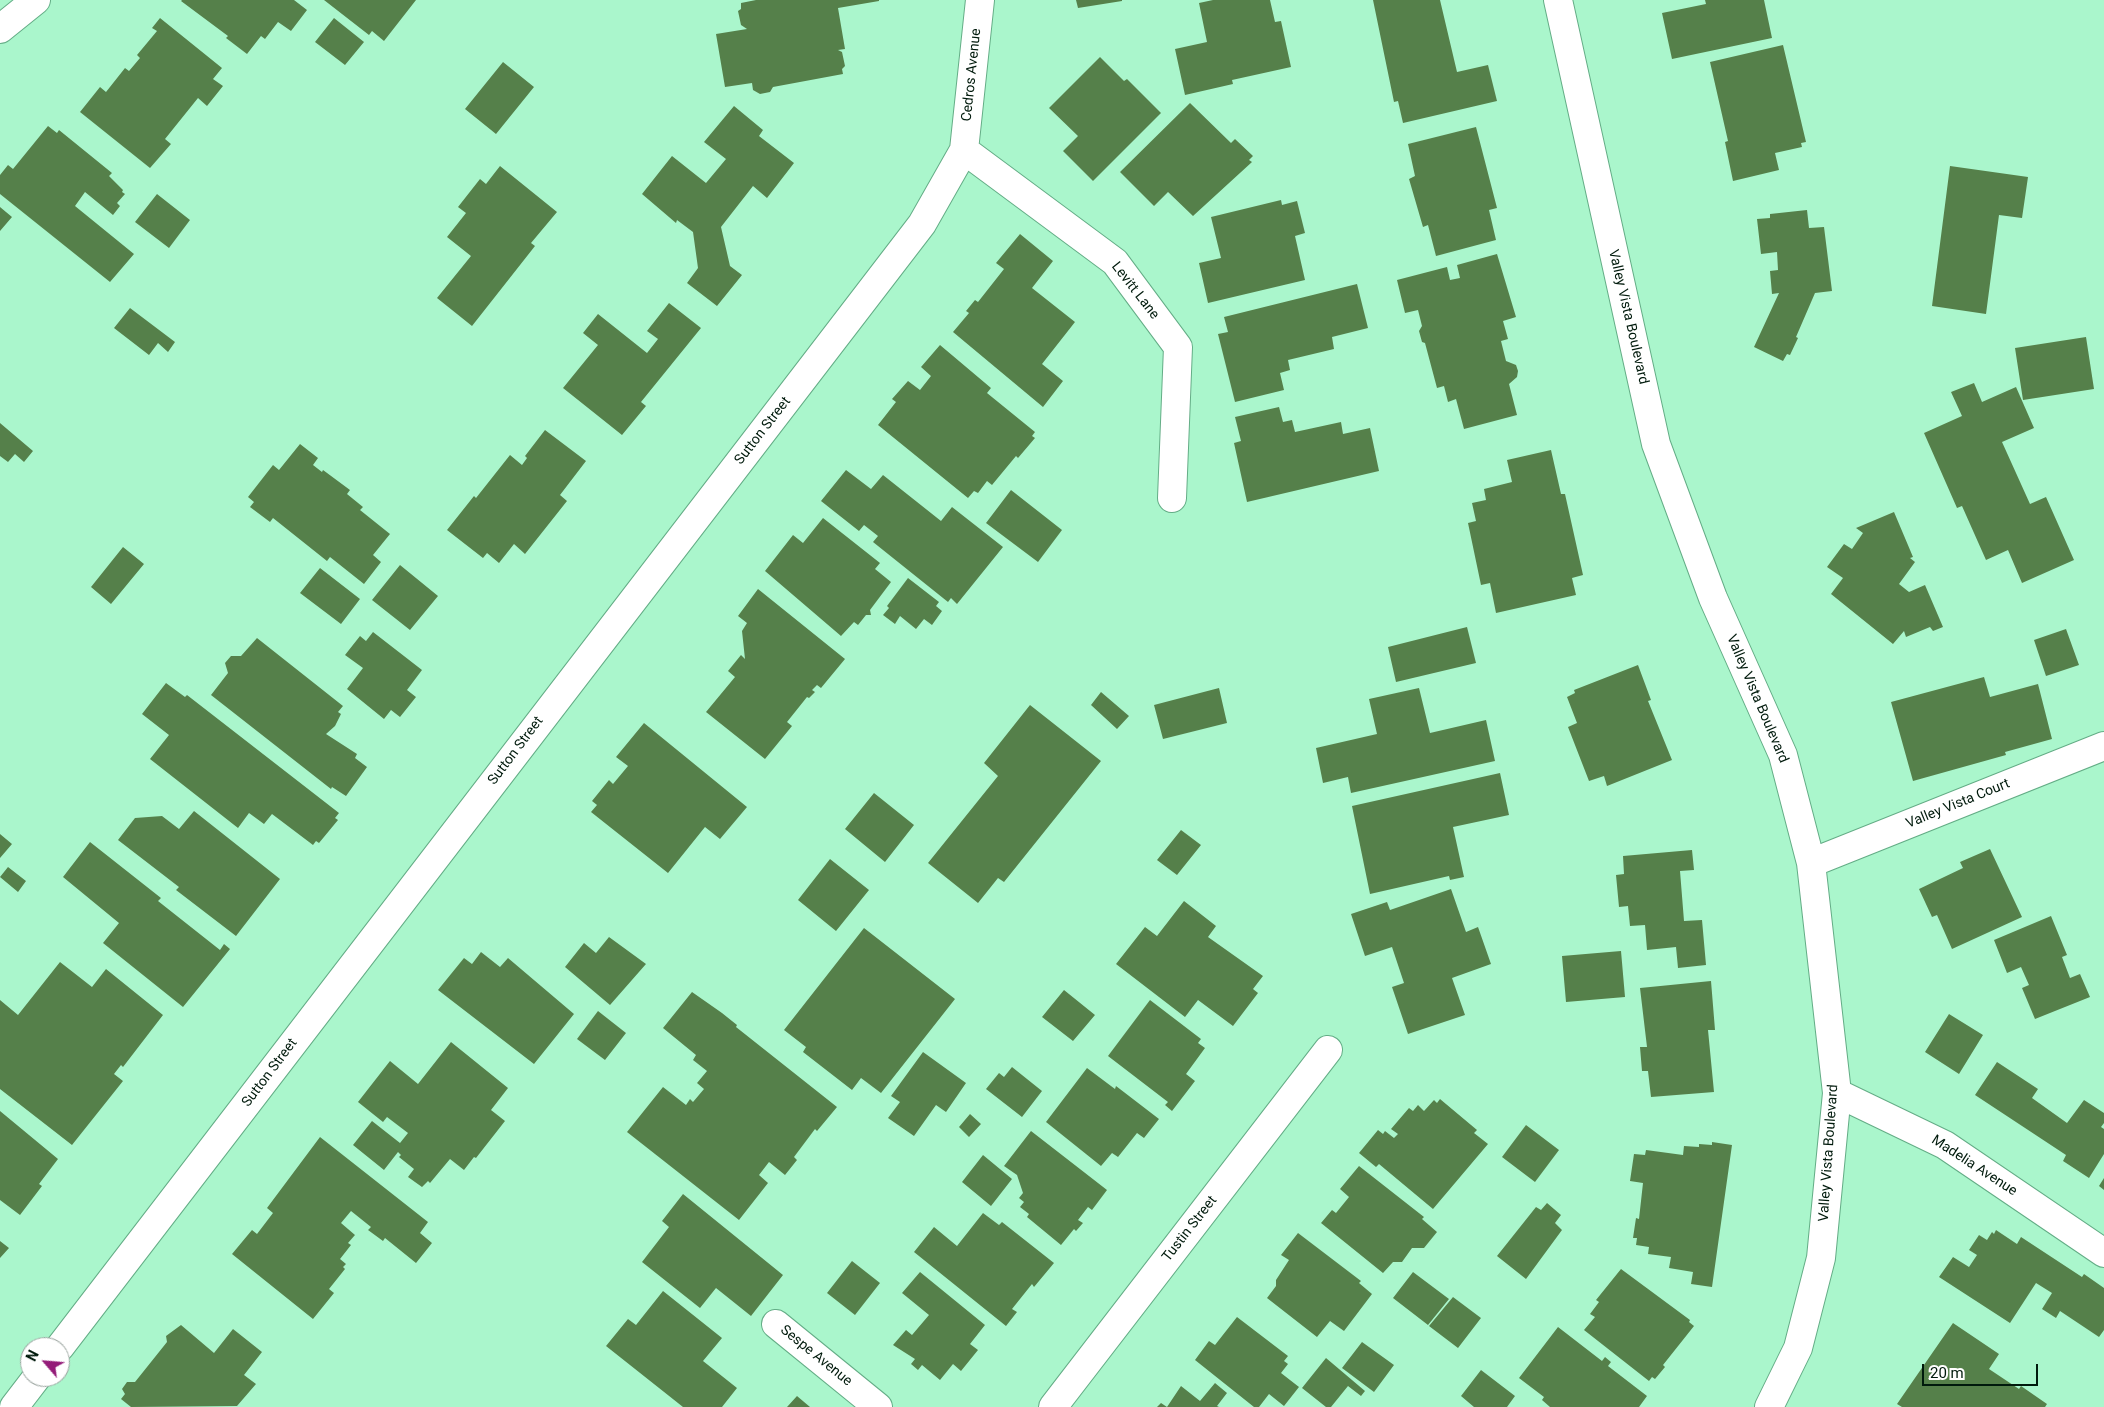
<!DOCTYPE html>
<style>
body{margin:0}
#map{position:relative;width:2104px;height:1407px;overflow:hidden;background:#aaf6cc;font-family:Roboto,sans-serif}
canvas{display:block}
.north{position:absolute;left:20px;top:1337px;width:50px;height:50px;box-sizing:border-box;background:#fff;border:1px solid #99a39e;border-radius:50%;rotate:297deg;font-size:14px;font-weight:700;line-height:20px;text-align:center;color:#001a0c}
.north::after{content:'';display:block;margin:auto;width:18px;height:22px;background:#941c79;clip-path:polygon(50% 0,100% 100%,50% 72%,0 100%)}
.scale{position:absolute;left:1922px;top:1364px;width:116px;height:22px;box-sizing:border-box;border:2px solid #001a0c;border-top:0;padding-left:6px;font-size:15px;line-height:18px;white-space:nowrap;color:#001a0c;-webkit-text-stroke:4px #fff;paint-order:stroke}
</style>
<div id="map">
<canvas width="2104" height="1407"></canvas>
<div class="north">N</div>
<div class="scale">20 m</div>
</div>
<script>
const g = document.querySelector('canvas').getContext('2d');
g.lineJoin = 'round';
function paint(path, color) { g.fillStyle = color; g.fill(path, 'evenodd'); }
function stroke(path, color, width, dash) { g.strokeStyle = color; g.lineWidth = width; g.lineCap = dash ? 'butt' : 'round'; g.setLineDash(dash || []); g.stroke(path); }
function write(font, color, halo, rows, align = 'center') {
  g.font = font + ' Roboto,sans-serif'; g.lineWidth = 4.5; g.setLineDash([]); g.textBaseline = 'middle'; g.strokeStyle = halo; g.fillStyle = color; for (const [text, x, y, turn = 0] of rows) {
    g.save(); g.translate(x, y); g.rotate((+turn || 0) * Math.PI / 180); g.textAlign = isNaN(turn) ? turn : align; if (halo) g.strokeText(text, 0, 0); g.fillText(text, 0, 0); g.restore();
  }
}
paint(new Path2D(`
 M182 0H294L307 10 291 31 278 22 265 39 261 36 247 54 226 38 228 36 181 1Z
 M324 0H416L384 41 372 31 369 35Z
 M756 0H879V1L838 8 845 49 838 50 842 52 845 66 842 69 843 74 773 87 770 92 760 94 753 90 752 83 725 87 716 34 747 29 741 25 738 11 741 9V3Z
 M1076 0H1122V1L1078 8Z
 M1213 0H1270L1275 22 1281 21 1291 67 1232 80 1233 84 1185 95 1175 49 1207 42 1199 3Z
 M1373 0H1440L1457 72 1488 65 1497 101 1403 123 1398 101 1394 102Z
 M1705 0H1764L1772 38 1672 59 1662 13 1706 4Z
 M160 18 222 68 213 79 223 86 207 106 198 98 165 139 171 144 150 168 80 112 100 87 106 92 125 68 129 71 140 58 137 55 157 31 152 28Z
 M334 18 364 42 345 65 315 42Z
 M1783 45 1806 142 1801 143 1802 147 1775 153 1779 170 1733 181 1725 142 1728 141 1710 62Z
 M1100 57 1124 81 1127 79 1161 113 1093 181 1063 151 1078 136 1049 108Z
 M503 62 534 87 496 134 465 109Z
 M1190 103 1231 143 1235 139 1253 156 1249 160 1252 162 1193 216 1168 192 1154 206 1120 172Z
 M734 106 763 130 759 136 794 163 767 198 753 186 721 227 730 266 742 275 717 306 687 283 698 268 693 232 677 220 676 223 642 194 672 156 706 183 726 159 704 142Z
 M48 126 57 133 59 130 112 173 109 176 123 190 122 192 125 194 117 203 120 206 113 215 85 192 75 206 134 254 110 282 0 194V175L8 165 13 169Z
 M1476 127 1497 208 1489 210 1496 240 1436 256 1428 225 1423 227 1409 179 1415 176 1408 144Z
 M500 166 557 212 531 243 535 246 472 326 437 298 471 256 447 237 466 213 458 207 480 179 486 184Z
 M1950 166 2028 177 2022 218 1999 215 1986 314 1932 306Z
 M157 194 190 220 169 248 135 222Z
 M1281 200 1282 205 1297 201 1305 233 1295 236 1305 280 1208 303 1199 263 1221 258 1211 217Z
 M0 207 12 217 0 231Z
 M1807 210 1809 228 1824 227 1832 291 1815 293 1796 337 1798 338 1790 355 1787 354 1783 361 1754 347 1779 293 1772 294 1770 271 1778 270 1777 252 1761 254 1757 219 1770 218V214Z
 M1020 234 1053 261 1032 288 1075 322 1042 364 1063 381 1043 407 953 332 969 313 966 311 975 300 978 302 1004 269 996 263Z
 M1497 254 1516 317 1503 321 1508 339 1501 341 1506 361 1516 365 1518 371 1517 377 1509 384 1517 415 1464 429 1456 399 1448 402 1444 386 1437 388 1425 343 1422 342 1419 331 1422 326 1418 310 1405 313 1397 280 1447 267 1450 280 1460 278 1457 265Z
 M1357 284 1368 328 1332 337 1334 349 1288 360 1290 370 1280 373 1284 390 1235 402 1218 334 1228 332 1224 317Z
 M669 303 701 328 641 402 646 406 622 435 563 388 598 345 583 333 598 314 647 353 658 339 647 331Z
 M130 308 175 342 168 352 158 343 149 355 114 328Z
 M2086 337 2094 389 2023 400 2015 348Z
 M940 345 991 388 987 393 1035 432 1032 436 1035 438 1018 458 1016 456 992 485 987 481 978 493 974 491 968 498 878 425 896 402 892 399 908 381 920 390 931 376 921 367Z
 M1974 383 1982 402 2016 387 2034 428 2002 442 2030 504 2046 497 2074 560 2022 583 2008 550 1986 560 1962 506 1957 508 1924 433 1962 416 1951 392Z
 M1279 407 1283 422 1292 420 1295 432 1341 422 1343 434 1370 428 1379 471 1247 502 1234 443 1241 441 1235 417Z
 M0 423 33 451 24 462 15 454 8 462 0 456Z
 M545 430 586 461 560 495 567 501 525 554 514 544 499 563 487 553 483 558 447 530 474 496 476 498 510 455 522 465 527 458 525 456Z
 M300 444 318 458 313 465 322 472 323 470 350 490 347 494 363 507 360 510 390 534 373 555 381 562 364 584 330 557 327 561 273 518 270 522 250 507 254 502 248 497 273 465 279 470Z
 M1551 450 1561 494H1565L1583 575 1572 578 1576 595 1496 613 1490 583 1481 585 1468 523 1476 521 1472 503 1486 500 1484 489 1512 482 1507 460Z
 M846 470 871 489 883 475 941 521 952 507 1003 547 957 604 951 598 948 602 873 542 878 536 864 525 859 531 821 501Z
 M1011 490 1062 530 1038 562 986 523Z
 M1894 512 1913 557 1910 558 1915 562 1899 584 1909 592 1925 585 1943 627 1933 631 1930 627 1906 637 1904 631 1893 644 1831 594 1843 578 1827 567 1844 544 1852 549 1863 533 1856 528Z
 M823 518 880 563 875 569 891 582 870 610 871 615H866L858 625 854 622 841 636 765 571 793 535 803 543Z
 M123 547 144 564 111 604 91 587Z
 M400 565 438 596 410 630 372 600Z
 M320 568 360 599 341 624 300 593Z
 M908 578 939 602 936 606 942 611 932 625 924 619 916 629 900 616 895 624 883 615 889 608 887 606Z
 M758 589 845 659 821 688 817 685 812 690 815 692 809 698 807 697 787 722 792 726 765 759 706 712 735 677 728 671 741 655 745 659 742 631 747 623 738 616Z
 M1467 627 1476 663 1396 682 1388 647Z
 M2066 629 2079 665 2046 676 2034 640Z
 M373 632 422 670 407 690 416 697 400 717 391 710 384 719 347 689 363 668 345 655 360 636 366 641Z
 M257 638 343 706 338 712 341 714 335 726 326 734 357 754 355 758 367 767 346 796 332 787 331 789 211 695 228 673 225 663 231 656H241Z
 M1638 665 1651 700 1648 701 1672 760 1607 786 1604 776 1589 781 1568 727 1577 723 1567 697 1575 693 1574 690Z
 M1984 677 1990 697 2038 684 2052 739 2005 752 2006 755 1913 781 1891 702Z
 M166 683 185 697 187 695 339 813 335 818 338 820 319 843 316 841 313 845 272 814 264 824 249 813 238 828 150 759 169 735 142 714Z
 M1219 688 1227 723 1163 739 1154 705Z
 M1419 688 1430 733 1486 720 1495 761 1351 793 1348 777 1323 783 1316 748 1377 734 1369 699Z
 M1101 692 1129 716 1117 729 1091 705Z
 M1030 705 1101 761 1004 882 998 878 978 903 928 863 998 776 984 763Z
 M644 723 747 807 720 839 705 827 668 873 591 812 597 805 592 801 609 780 613 784 628 766 616 757Z
 M1500 773 1509 815 1453 827 1464 877 1450 880 1449 876 1370 894 1352 806Z
 M874 793 914 825 885 862 845 829Z
 M194 811 280 879 236 936 176 890 179 887 118 840 135 818 162 816 179 829Z
 M1181 830 1201 845 1177 875 1157 860Z
 M0 834 12 844 0 858Z
 M90 842 161 898 158 901 220 950 224 944 230 949 183 1007 103 943 119 923 63 877Z
 M1990 849 2022 917 1952 949 1937 915 1932 917 1919 889 1963 868 1960 862Z
 M1692 850 1694 870 1680 871 1684 921 1702 920 1706 965 1678 968 1676 947 1647 950 1645 925 1630 926 1628 906 1619 907 1616 875 1624 874 1623 856Z
 M830 859 869 890 836 931 798 900Z
 M8 867 26 881 18 892 0 877Z
 M1451 889 1466 932 1478 927 1491 964 1452 978 1465 1015 1408 1034 1392 987 1404 983 1392 947 1365 956 1351 914 1387 902 1390 910Z
 M1184 901 1216 926 1208 937 1263 976 1253 989 1258 993 1233 1026 1198 1000 1185 1017 1116 964 1145 927 1157 936Z
 M2051 916 2067 955 2062 957 2070 978 2080 974 2090 997 2035 1019 2022 988 2029 985 2021 967 2007 973 1994 940Z
 M864 928 955 999 881 1093 861 1078 852 1090 803 1052 806 1047 784 1030Z
 M609 937 646 964 610 1005 565 967 584 943 596 953Z
 M1621 951 1625 997 1566 1002 1562 956Z
 M481 952 500 967 508 958 574 1014 534 1064 438 990 464 958 472 964Z
 M60 962 92 987 106 969 163 1015 123 1067 121 1065 114 1074 123 1081 72 1145 0 1089V1000L18 1015Z
 M1711 981 1715 1030H1708L1714 1092 1651 1097 1648 1071H1642L1640 1047H1647L1640 988Z
 M1064 990 1095 1015 1073 1041 1042 1017Z
 M692 992 722 1013 737 1025 736 1027 837 1107 817 1131 815 1129 794 1157 797 1160 785 1175 769 1162 759 1175 768 1183 739 1220 627 1132 663 1087 686 1105 690 1099 693 1102 704 1089 697 1083 707 1071 693 1060 696 1055 663 1028Z
 M1150 1000 1201 1039 1198 1043 1205 1048 1186 1074 1195 1081 1172 1111 1165 1105 1168 1102 1108 1056Z
 M598 1011 626 1033 605 1060 577 1039Z
 M1949 1014 1983 1035 1959 1074 1925 1052Z
 M451 1042 508 1088 491 1110 505 1121 476 1158 474 1157 464 1170 450 1159 430 1183 428 1181 422 1187 408 1177 414 1169 399 1157 401 1155 398 1152 384 1170 353 1145 372 1121 400 1143 408 1133 387 1117 383 1122 358 1102 390 1061 418 1084Z
 M923 1052 966 1083 946 1112 936 1105 914 1136 888 1118 900 1102 891 1096Z
 M1997 1062 2038 1089 2032 1098 2067 1123 2084 1100 2104 1113V1123L2101 1127 2104 1129V1154L2089 1178 2063 1161 2066 1155 1975 1095Z
 M1012 1067 1042 1091 1022 1117 986 1089 999 1073 1004 1077Z
 M1087 1068 1115 1089 1116 1086 1159 1119 1144 1138 1137 1133 1118 1157 1112 1153 1101 1166 1046 1122Z
 M1440 1099 1477 1130 1474 1133 1488 1144 1433 1209 1379 1164 1376 1167 1359 1153 1378 1130 1383 1134 1385 1131 1394 1138 1398 1134 1391 1129 1409 1108 1413 1111 1418 1105 1424 1111 1434 1100 1437 1103Z
 M0 1111 58 1159 39 1184 42 1186 20 1215 0 1200Z
 M970 1114 981 1124 969 1137 959 1127Z
 M1526 1125 1559 1150 1535 1182 1502 1157Z
 M1031 1131 1107 1190 1092 1210 1088 1207 1078 1220 1083 1223 1076 1231 1074 1229 1061 1245 1027 1217 1029 1214 1020 1207 1024 1202 1019 1198 1023 1193 1017 1175 1004 1166Z
 M320 1137 428 1222 420 1233 432 1243 416 1263 385 1238 383 1241 368 1230 371 1227 351 1211 341 1223 355 1235 348 1243 351 1245 340 1259 346 1264 343 1267 345 1269 329 1289 334 1293 313 1319 232 1254 252 1230 257 1234 273 1213 267 1208Z
 M1712 1142 1732 1145 1712 1287 1691 1284 1693 1272 1669 1268 1671 1257 1648 1254 1649 1247 1636 1245 1637 1238H1633L1636 1218 1639 1219 1643 1183 1630 1181 1634 1154 1645 1155 1646 1150 1683 1155 1684 1146 1699 1147V1144L1712 1145Z
 M983 1155 1012 1179 991 1206 962 1182Z
 M1359 1166 1424 1217 1422 1219 1437 1232 1424 1248H1412L1402 1262H1393L1383 1273 1321 1223 1332 1210 1336 1213 1349 1197 1340 1189Z
 M2104 1178V1190L2099 1186Z
 M683 1194 783 1275 751 1316 716 1288 700 1308 642 1262 669 1227 662 1221Z
 M1547 1203 1561 1215 1555 1223 1562 1230 1526 1279 1497 1256 1536 1207 1541 1210Z
 M983 1213 999 1225 1002 1222 1054 1263 1034 1287 1032 1284 1012 1309 1017 1312 1006 1326 914 1252 934 1227 957 1246Z
 M1996 1230 2017 1244 2021 1237 2082 1277 2084 1274 2104 1288V1330L2099 1337 2060 1311 2056 1318 2042 1309 2052 1293 2036 1283 2010 1323 1939 1277 1953 1257 1969 1267 1977 1255 1969 1250 1979 1235 1987 1240 1992 1232 1994 1234Z
 M1298 1233 1361 1281 1359 1283 1372 1294 1344 1331 1330 1321 1317 1337 1267 1298 1276 1286V1280L1289 1260 1281 1255Z
 M0 1241 9 1248 0 1258Z
 M852 1261 880 1283 855 1315 827 1293Z
 M1621 1269 1690 1320 1689 1322 1694 1326 1663 1365 1665 1367 1655 1379 1652 1377 1649 1381 1584 1330 1595 1317 1590 1314 1599 1302 1596 1300Z
 M920 1272 985 1325 970 1344 978 1350 961 1371 953 1364 940 1380 922 1365 918 1370 911 1364 915 1359 893 1345 906 1330 912 1335 929 1315 902 1293Z
 M1413 1272 1449 1299 1428 1325 1393 1298Z
 M663 1291 722 1338 703 1361 737 1388 722 1407H683L606 1346 628 1319 636 1325Z
 M1453 1297 1481 1318 1458 1348 1429 1326Z
 M1237 1317 1288 1356 1284 1361 1288 1364 1281 1373 1299 1387 1284 1406 1269 1394 1259 1407H1254L1195 1360 1209 1341 1215 1345Z
 M1953 1323 1999 1354 1989 1369 2019 1389 2021 1386 2047 1404 2045 1407H1902L1897 1404Z
 M181 1325 214 1353 233 1329 262 1352 244 1375 256 1384 237 1406 131 1407 121 1399 125 1394 122 1389 127 1382H135L167 1342 166 1336Z
 M1558 1327 1602 1361 1605 1357 1611 1362 1608 1366 1647 1396 1639 1407H1550L1542 1400 1544 1397 1519 1378Z
 M1362 1342 1394 1365 1374 1392 1342 1368Z
 M1326 1358 1365 1391 1361 1396 1348 1386 1331 1407H1326L1302 1388Z
 M1481 1370 1515 1396 1507 1407H1474L1461 1396Z
 M1215 1383 1227 1393 1217 1406 1219 1407H1157L1161 1403 1167 1407 1181 1386 1200 1401Z
 M797 1396 810 1407H787Z`), '#55804a');
const minor = new Path2D(`
 M1558 0 1656 444 1713 598 1783 755 1811 863 1837 1093 1821 1258 1798 1348 1769 1407
 M0 29 36 0
 M964 150 1115 262 1178 347 1172 498
 M1811 863 2104 746
 M1837 1093 1945 1145 2104 1253
 M776 1324 878 1407
 M60 1347 922 224 964 150 980 0
 M14 1407 37 1377
 M1053 1407 1328 1050`);
stroke(minor, '#64ad86', 30);
stroke(minor, '#fff', 28);
write('14px', '#001a0c', '#fff', [
 ["Cedros Avenue",972,75,-84],
 ["Levitt Lane",1135,291,52],
 ["Valley Vista Boulevard",1628,317,77],
 ["Sutton Street",763,431,-52],
 ["Valley Vista Boulevard",1757,699,67],
 ["Sutton Street",516,751,-53],
 ["Valley Vista Court",1958,804,-22],
 ["Sutton Street",270,1073,-53],
 ["Valley Vista Boulevard",1829,1153,-86],
 ["Madelia Avenue",1974,1166,33],
 ["Tustin Street",1190,1229,-52],
 ["Sespe Avenue",816,1356,39]
]);
</script>
